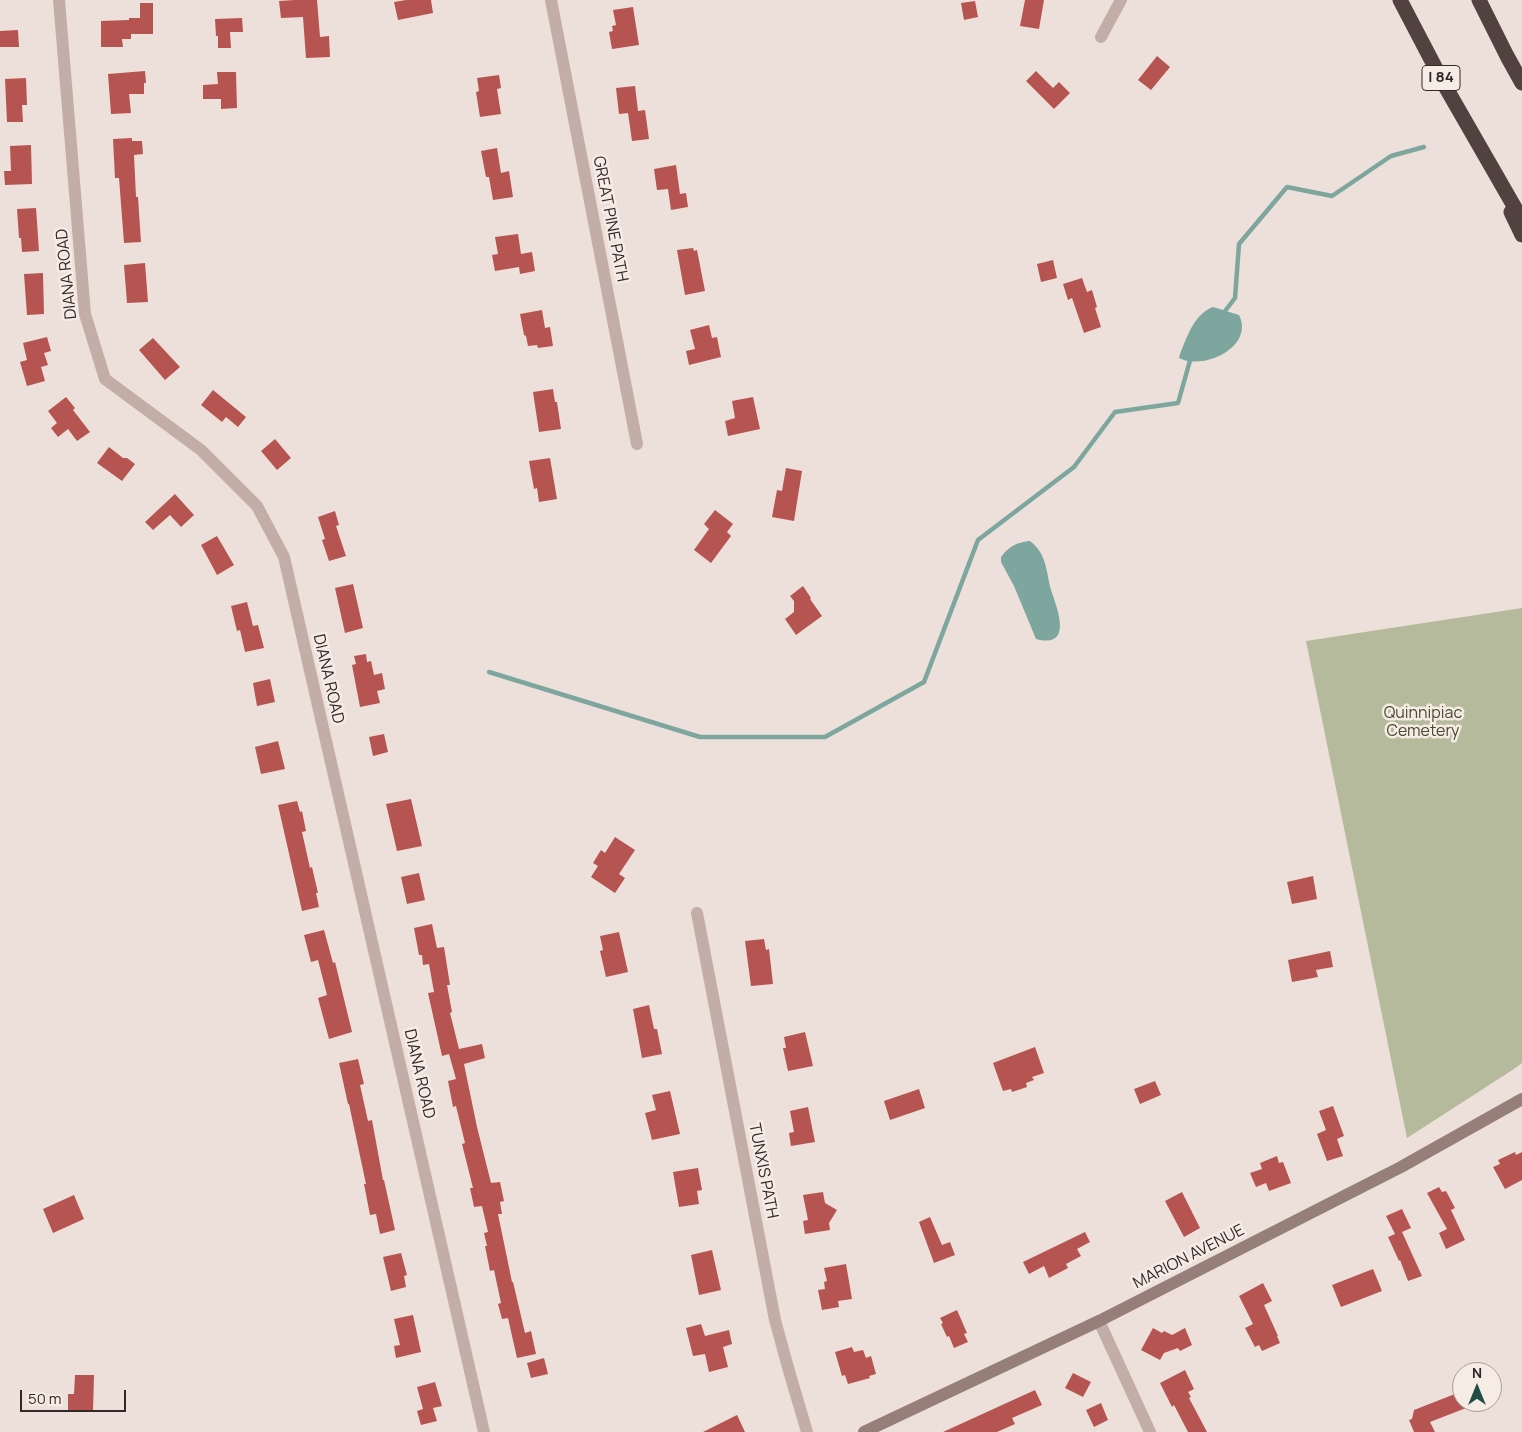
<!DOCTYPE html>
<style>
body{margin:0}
#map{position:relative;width:1522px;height:1432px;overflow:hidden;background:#ede0da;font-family:Manrope,sans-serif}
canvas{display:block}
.north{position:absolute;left:1452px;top:1362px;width:50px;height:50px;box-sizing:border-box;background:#f6ebe5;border:1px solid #a79d99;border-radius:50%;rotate:0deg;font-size:14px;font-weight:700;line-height:20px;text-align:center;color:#312827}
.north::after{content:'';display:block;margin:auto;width:18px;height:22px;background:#224d47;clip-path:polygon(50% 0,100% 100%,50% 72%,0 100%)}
.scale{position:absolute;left:20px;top:1390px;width:106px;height:22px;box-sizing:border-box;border:2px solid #312827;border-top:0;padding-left:6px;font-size:15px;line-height:18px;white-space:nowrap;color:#312827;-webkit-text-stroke:4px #f6ebe5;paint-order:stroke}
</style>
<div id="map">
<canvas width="1522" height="1432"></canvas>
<div class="north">N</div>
<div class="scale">50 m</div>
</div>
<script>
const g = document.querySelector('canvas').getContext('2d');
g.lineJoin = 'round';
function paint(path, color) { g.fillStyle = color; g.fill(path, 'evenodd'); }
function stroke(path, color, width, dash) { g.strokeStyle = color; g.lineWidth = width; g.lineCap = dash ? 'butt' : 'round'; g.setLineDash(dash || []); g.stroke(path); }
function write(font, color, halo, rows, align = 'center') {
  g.font = font + ' Manrope,sans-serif'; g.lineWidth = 5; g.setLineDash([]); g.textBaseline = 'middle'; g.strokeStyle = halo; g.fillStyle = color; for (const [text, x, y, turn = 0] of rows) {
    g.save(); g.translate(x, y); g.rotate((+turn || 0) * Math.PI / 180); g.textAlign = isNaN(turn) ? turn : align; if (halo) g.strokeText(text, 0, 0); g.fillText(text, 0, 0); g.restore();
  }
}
paint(new Path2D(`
 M1522 608V1063L1514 1069 1407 1138 1306 641Z`), '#b6ba9c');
paint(new Path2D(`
 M1213 307 1239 315C1255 347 1203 371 1179 358L1180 354C1187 337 1194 314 1213 307Z
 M1030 541C1047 554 1046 571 1051 590 1057 608 1074 649 1036 639L1014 586 1001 562V557C1009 546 1018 542 1030 541Z`), '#7da69f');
stroke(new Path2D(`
 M1222 315 1235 298 1239 244 1287 187 1332 196 1391 156 1424 147
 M489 672 700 737H825L924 682 978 540 1074 467 1115 412 1178 403 1191 357`), '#7da69f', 4.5);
paint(new Path2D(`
 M295 0H317L320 37 329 36 330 57 306 58 303 17 281 18 279 1Z
 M406 0H431L433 13 398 20 394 2Z
 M1025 0H1044L1039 29 1020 26Z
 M975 1 978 17 964 20 961 3Z
 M140 3H153V34H131V39H122L123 47H101V21L129 20V18H140Z
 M633 7 639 45 612 49 609 32 613 31 612 26 616 25 613 10Z
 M242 18 243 32H230L231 48H218V36H216L215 19Z
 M18 30 19 47H0V31Z
 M1157 56 1170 67 1151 90 1138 80Z
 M145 71 146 83H144V94H129L131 113 111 114 108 74Z
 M1036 71 1053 88 1059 82 1070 93 1054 109 1026 81Z
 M217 72H236L237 108 221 109V99H203V85L218 84Z
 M499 75 501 88 497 89 501 114 480 117 476 92 479 91 477 78Z
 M26 78 27 105H22L23 122H7L5 79Z
 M635 86 638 111 645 110 649 139 632 141 628 113 619 114 616 88Z
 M132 138V141H142L143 154 134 155 136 197H138L141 242 124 243 119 178H115L113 139Z
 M31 145 32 184 5 185 4 171H11L10 146Z
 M497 148 501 173 509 171 513 197 493 200 489 177H486L481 151Z
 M676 165 680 194 686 193 688 207 671 210 668 189 657 190 654 169Z
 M36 208 39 251 22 252 21 238H19L17 209Z
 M518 234 521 254 532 252 535 271 520 274 519 267 495 271 492 255 498 254 495 237Z
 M693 248 694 251 697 250 705 291 685 295 677 250Z
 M1053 260 1057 278 1041 282 1037 264Z
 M145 263 148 302 127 303 124 265Z
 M43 273 44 314 27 315 24 274Z
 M1082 278 1087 292 1092 290 1097 307 1095 308 1101 327 1084 333 1072 298 1068 300 1063 284Z
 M542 310 545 328 550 327 553 346 538 348 537 345 528 346 526 336 524 335 520 314Z
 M709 325 712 338 717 337 721 357 689 365 686 351 695 349 690 330Z
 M47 337 51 351 44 353 48 365 41 367 45 381 27 386 20 362 27 360 23 343Z
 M153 338 180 367 165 380 139 350Z
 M553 389 555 402H557L561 429 539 432 533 392Z
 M213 390 246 417 238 427 226 417 222 422 201 405Z
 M66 397 75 408 73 410 90 432 77 441 68 429 58 437 51 428 57 423 48 411Z
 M753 397 760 429 728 436 725 421 735 418 732 401Z
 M275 439 291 458 277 470 261 451Z
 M109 447 123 458H127L135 464 122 481 97 463Z
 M550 458 557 499 539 502 537 488 534 489 529 461Z
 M786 468 802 471 794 521 772 517 777 490 782 491Z
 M175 494 194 515 181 527 170 515 153 530 145 522Z
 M715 510 733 524 727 532 731 536 711 563 694 550 709 529 704 524Z
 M335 511 339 525 336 526 346 556 329 561 322 540 325 539 318 517Z
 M217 536 234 565 217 575 201 545Z
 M353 584 363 628 345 633 335 588Z
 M803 586 811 598 810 599 822 616 796 635 785 619 794 612V601L790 596Z
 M247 602 253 626 258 625 264 648 245 652 240 630 237 631 231 606Z
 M366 654 367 662 371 661 374 675 382 673 385 689 377 691 380 703 360 707 352 665 356 664 354 656Z
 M270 679 275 702 257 706 253 683Z
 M384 734 388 752 373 756 369 737Z
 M278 741 285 769 261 774 255 747Z
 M411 799 422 846 397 851 386 804Z
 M297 801 300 812 302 811 306 831 302 832 310 868 312 867 318 893H316L319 907 302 911 278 805Z
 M615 837 635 850 619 874 625 878 615 893 591 877 598 866 593 863 601 850 605 853Z
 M419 873 425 900 407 904 401 877Z
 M1313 876 1317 899 1292 904 1287 882Z
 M432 924 437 948 444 947 450 985H447L452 1012 450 1013 459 1049 482 1044 485 1058 464 1064 477 1127 491 1183 500 1182 504 1201 500 1202 502 1214H498L512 1282H513L525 1333 531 1331 536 1354 517 1358 508 1318 502 1319 498 1304 501 1303 494 1270 490 1271 485 1246H487L484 1233 488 1232 482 1206 474 1207 470 1188H473L462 1144 465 1143 456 1106 453 1107 448 1081 456 1079 449 1054 442 1056 428 993 434 992 429 964 423 965 422 955H419L414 928Z
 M324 930 333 963 335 962 352 1032 329 1039 318 998 327 995 318 960 311 962 304 935Z
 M619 932 628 972 606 977 600 951 603 950 600 936Z
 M764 939 766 950 769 949 773 984 751 986 745 941Z
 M1330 951 1333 967 1316 970 1318 977 1292 982 1288 960Z
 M649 1005 654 1029H657L662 1054 642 1058 633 1009Z
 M805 1032 813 1066 788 1071 783 1048H786L784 1037Z
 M1035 1047 1044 1073 1032 1077 1034 1080 1026 1083 1027 1087 1012 1092 1011 1089 1003 1091 993 1063Z
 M358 1059 364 1084 360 1085 368 1121 372 1120 383 1180H384L395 1230 380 1234 376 1214 370 1215 364 1184H366L349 1104H348L339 1063Z
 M1155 1081 1161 1095 1140 1104 1134 1089Z
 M919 1089 925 1108 890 1120 884 1101Z
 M670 1091 680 1134 652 1140 645 1113 656 1110 652 1095Z
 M1333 1106 1344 1136 1337 1139 1343 1156 1327 1161 1317 1134 1326 1130 1319 1111Z
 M808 1107 815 1142 791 1146 789 1133 794 1132 790 1111Z
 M1515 1152 1516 1155 1522 1152V1180L1505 1189 1493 1167 1500 1164 1498 1160Z
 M1277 1156 1279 1163 1283 1162 1291 1183 1269 1191 1266 1183 1256 1187 1250 1173 1262 1169 1260 1163Z
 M698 1168 702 1190 697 1191 699 1204 679 1207 673 1172Z
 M1439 1187 1442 1192 1446 1191 1455 1208 1451 1210 1465 1240 1446 1249 1439 1233 1447 1229 1427 1193Z
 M823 1192 825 1203 837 1210 829 1223 830 1230 805 1234 803 1221 808 1220 803 1195Z
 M1182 1192 1200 1228 1184 1237 1165 1201Z
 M74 1195 84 1219 53 1233 43 1209Z
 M1402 1209 1411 1228 1402 1232 1422 1276 1408 1281 1400 1260 1399 1261 1388 1237 1395 1234 1386 1216Z
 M930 1217 942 1245 950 1242 955 1255 934 1263 919 1222Z
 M1085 1232 1090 1242 1077 1249 1081 1256 1066 1264 1068 1268 1049 1278 1044 1266 1029 1274 1023 1262Z
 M712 1250 721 1290 699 1295 691 1255Z
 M401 1253 407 1275 404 1276 406 1287 391 1291 383 1257Z
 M846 1264 852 1299 838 1301 839 1307 822 1310 818 1290 825 1289 824 1282 827 1281 824 1268Z
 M1373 1269 1382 1291 1341 1307 1332 1285Z
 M1263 1283 1272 1301 1264 1305 1278 1336H1277L1280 1343 1262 1351 1259 1345 1255 1347 1245 1328 1253 1324 1239 1296Z
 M957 1310 967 1333 964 1334 968 1342 954 1348 949 1336 947 1337 941 1324 943 1323 940 1318Z
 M413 1315 421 1352 396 1358 394 1346 400 1345 394 1319Z
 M701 1324 705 1336 729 1330 732 1344 723 1347 728 1367 709 1372 705 1354 693 1356 686 1328Z
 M1153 1328 1162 1333 1164 1331 1172 1335 1185 1328 1192 1345 1180 1351 1178 1348 1164 1353 1160 1360 1141 1350Z
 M852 1347 854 1352 863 1350 866 1358 871 1356 876 1374 869 1376 870 1378 848 1384 845 1375 842 1376 835 1352Z
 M544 1358 548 1374 531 1378 527 1363Z
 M1185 1370 1194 1389 1188 1392 1191 1397 1189 1398 1207 1432H1188L1174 1405 1172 1407 1160 1383Z
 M1073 1373 1091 1382 1083 1397 1065 1388Z
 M75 1375H94L93 1411 68 1410V1394H74Z
 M435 1382 442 1406 433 1408 437 1421 421 1425 417 1411 423 1409 417 1387Z
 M1035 1390 1042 1405 1012 1418 1015 1424 997 1432H943Z
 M1460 1392 1462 1402H1464L1466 1408 1430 1422 1435 1432H1414L1409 1420 1412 1419 1414 1410Z
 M1101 1403 1108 1420 1094 1427 1086 1410Z
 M737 1415 745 1432H703Z`), '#b55450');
stroke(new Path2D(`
 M59 0 85 314 105 379 201 450 257 506 284 557 484 1432
 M551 0 637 444
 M1101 37 1121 0
 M697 913 775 1320 789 1371 807 1432
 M1099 1321 1150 1432`), '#c3aea7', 12);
stroke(new Path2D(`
 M864 1432 1099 1321 1401 1167 1522 1099`), '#967e79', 12);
stroke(new Path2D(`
 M1400 0 1445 86 1522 220
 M1479 0 1507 56 1522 83
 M1511 212 1522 235`), '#51413f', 15);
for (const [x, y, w] of [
 [1441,78,38]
]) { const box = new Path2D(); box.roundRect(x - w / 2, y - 12.5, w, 25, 4); g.fillStyle = '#f6ebe5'; g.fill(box); stroke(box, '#312827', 1); }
write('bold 15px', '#312827', null, [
 ["I 84",1441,78]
]);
write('16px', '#312827', '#f6ebe5', [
 ["GREAT PINE PATH",610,219,79],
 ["DIANA ROAD",67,274,-96],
 ["DIANA ROAD",328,679,77],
 ["DIANA ROAD",419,1074,77],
 ["TUNXIS PATH",763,1171,79],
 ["MARION AVENUE",1189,1257,-27]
]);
write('16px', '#474c2e', '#f6ebe5', [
 ["Quinnipiac",1423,714],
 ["Cemetery",1423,732]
]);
</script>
